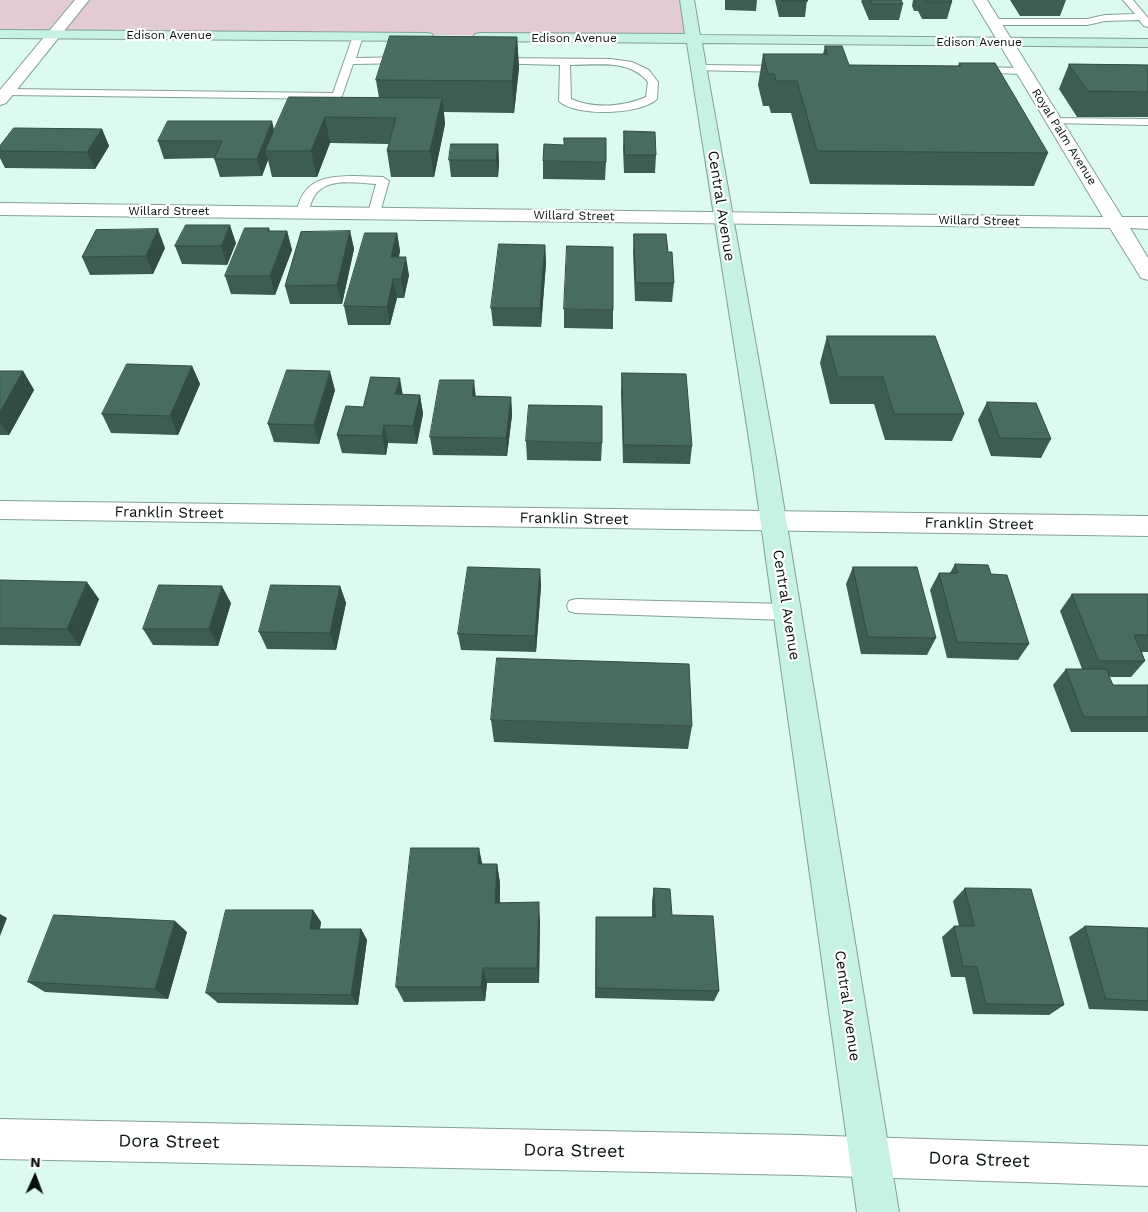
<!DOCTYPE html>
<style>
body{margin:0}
#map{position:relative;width:1148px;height:1212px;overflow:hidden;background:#ddfaee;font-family:"Work Sans",sans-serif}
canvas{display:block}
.north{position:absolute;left:10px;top:1152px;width:50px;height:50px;-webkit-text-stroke:4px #fff;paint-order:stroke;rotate:2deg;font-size:14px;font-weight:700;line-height:20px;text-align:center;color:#07110d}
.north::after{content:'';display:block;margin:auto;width:18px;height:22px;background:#07110d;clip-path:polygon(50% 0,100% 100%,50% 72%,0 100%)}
</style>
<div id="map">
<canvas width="1148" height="1212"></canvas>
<div class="north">N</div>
</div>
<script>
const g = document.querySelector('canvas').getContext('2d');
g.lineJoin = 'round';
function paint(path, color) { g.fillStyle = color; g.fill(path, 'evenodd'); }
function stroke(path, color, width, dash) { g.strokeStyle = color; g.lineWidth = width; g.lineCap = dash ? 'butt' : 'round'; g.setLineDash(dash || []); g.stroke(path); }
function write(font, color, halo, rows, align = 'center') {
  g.font = font + ' "Work Sans",sans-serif'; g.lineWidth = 4.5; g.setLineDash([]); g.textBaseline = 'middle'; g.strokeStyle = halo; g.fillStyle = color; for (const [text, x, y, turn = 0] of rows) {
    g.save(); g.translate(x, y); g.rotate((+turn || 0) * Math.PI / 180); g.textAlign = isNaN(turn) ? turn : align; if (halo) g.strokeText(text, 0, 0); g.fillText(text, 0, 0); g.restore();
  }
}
paint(new Path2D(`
 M0 0H77L50 32 0 31Z
 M86 0H682L689 37 60 32Z`), '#e3cbd2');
const lane = new Path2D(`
 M1123 0H1133L1148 18V27L1144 26 1139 20 1105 21 1087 25H993L988 22 993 19H1087L1105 15 1135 14Z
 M358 33 363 36 356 58 408 57 413 60 408 63 353 64 342 96 337 99 6 95 1 92 6 89 333 93 353 36Z
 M493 58 611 59 632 62 649 70 658 82 657 99C641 115 575 117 559 101L560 65 489 63 488 61 489 59ZM570 65C597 65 630 59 648 82L646 97C623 107 594 109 571 99Z
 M698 65 785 66 790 69 785 72 694 70 693 68 694 66Z
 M975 67 1022 68 1027 71 1022 74 971 72 970 70Z
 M1054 118 1148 119V125L1050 123 1048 121Z
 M354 176 383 177 389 181 379 216 374 217 368 213 376 184C358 183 327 177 315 195 311 201 310 208 307 214H297L296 211C299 205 300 198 304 193 314 177 337 176 354 176Z
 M576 599 787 604 794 607 796 612 794 617 787 620 576 613 569 611 567 606 569 601Z`);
const street = new Path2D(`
 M75 0H89L6 103 0 105V90Z
 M973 0H987L1122 217H1148V229L1130 228 1148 258V280L1141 278 1110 228 0 215V203L1103 217Z
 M0 501 1148 516V536L0 519Z
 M0 1119 799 1135 1148 1146V1186L799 1175 0 1159Z`);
const secondary = new Path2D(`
 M680 0H694L700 35 1148 39V47L702 43 775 452 899 1212H857L751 452 687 43 480 41 475 40 473 37 475 34 480 33 685 34Z
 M0 30 427 33 432 34 434 37 432 40 427 41 0 38Z`);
stroke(lane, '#85a095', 2);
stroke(street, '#85a095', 2);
stroke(secondary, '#85a095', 2);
paint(lane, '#fff');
paint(street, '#fff');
paint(secondary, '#c6f2e5');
paint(new Path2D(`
 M721 0H757L756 11 725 10V0Z
 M775 0H807L805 17H779Z
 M862 0H901L903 4 899 20H869L861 1Z
 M913 0H952V2L947 19H922L918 11H914L912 6Z
 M1010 0H1066L1060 16H1020Z
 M517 37 519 68 514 113 444 112 445 124 434 177H391L387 151 389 144 330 143 317 177H272L268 160 262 176 220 177 214 158 164 159 158 141 274 131 379 98 376 80Z
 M825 46 849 65 958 66 959 63 1048 153 1034 186 810 184 791 113H771L769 106H763L758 85 763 54H823Z
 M1069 64 1148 65V117H1077L1059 89Z
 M102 129 109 146 95 169 5 168 0 158V146Z
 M624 131 656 155 655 173H624L623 149Z
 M498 144 499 162 498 177H451L449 160Z
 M543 161 606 162 605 180 543 179Z
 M269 228 270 231H287L292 250 275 295 231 294 225 276Z
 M350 231 354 249 342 304H290L285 286Z
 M397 233 400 251 399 257 409 275 404 298H397L390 325H348L344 306Z
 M634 234 668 252 674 283 672 302 635 301 633 252Z
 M236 243 227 265 182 264 175 246Z
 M545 245 546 263 541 327 493 326 491 308Z
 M165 248 153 274 90 275 82 257Z
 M564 309 613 310V329L564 328Z
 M827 336 964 414 952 441 885 440 874 404H830L820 363Z
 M192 366 200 384 178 435 111 433 102 414Z
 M0 371H23L34 390 9 435H0Z
 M622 373 692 446 690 464 623 463 621 392Z
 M335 390 319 444 274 442 268 424Z
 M403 395H420L423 414 417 444 388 443 386 455 342 453 337 435 363 407Z
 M476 396 511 397 512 415 507 456 433 455 430 437Z
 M987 402 1051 439 1041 458 991 456 978 420Z
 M526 441 602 443 601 461 527 460Z
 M955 564 991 574 1029 644 1018 660 947 658 930 590 939 573H950Z
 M853 567 936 638 927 655 861 654 846 584Z
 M540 569 541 586 536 652 461 650 458 634Z
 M0 580 99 599 80 646 0 645Z
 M340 586 346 603 336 650 267 649 259 632Z
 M1072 594H1148V652H1142L1145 661 1131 677H1109L1113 685H1148V732H1071L1053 685 1066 669H1082L1060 611Z
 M231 603 218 646 153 645 143 629Z
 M491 720 692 726 688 749 494 742Z
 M483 864H497L500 883V902L540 920 539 983H487L485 1001 404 1002 396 987Z
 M654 888 719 991 714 1001 595 998 596 917H652V901Z
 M965 888 1064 1005 1049 1015 973 1014 965 977H951L942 937 954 926H959L953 901Z
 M313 910 321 922 320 929H361L367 940 358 1005 218 1003 206 993Z
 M1085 926 1148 928V1011L1089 1009 1069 937Z
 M187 932 168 999 45 992 28 982Z`), '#3e5d52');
paint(new Path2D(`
 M517 37 519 68 514 113 512 81Z
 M442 98 445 124 434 177 430 151Z
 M325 117 330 143 317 177 311 151Z
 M272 121 276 138 265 151 268 160 262 176 257 159Z
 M102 129 109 146 95 169 87 152Z
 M498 144 499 162 498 177 496 160Z
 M230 225 236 243 227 265 221 246Z
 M158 229 165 248 153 274 146 256Z
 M287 231 292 250 275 295 270 276Z
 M350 231 354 249 342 304 337 285Z
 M397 233 400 251 394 275 391 257Z
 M545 245 546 263 541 327 540 308Z
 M406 257 409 275 404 298 401 279Z
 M393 279 397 298 390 325 387 307Z
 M192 366 200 384 178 435 170 416Z
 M23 371 34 390 9 435 0 422V412Z
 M330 371 335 390 319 444 314 425Z
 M400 378 403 396 395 394Z
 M474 380 476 398 472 396Z
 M420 395 423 414 417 444 413 426Z
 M511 397 512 415 507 456 506 438Z
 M384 425 388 443 386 455 382 436Z
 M540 569 541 586 536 652 535 636Z
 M87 582 99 599 80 646 67 629Z
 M222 586 231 603 218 646 209 629Z
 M340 586 346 603 336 650 330 633Z
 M479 848 483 867 478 864Z
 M497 864 500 883 499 920 495 903Z
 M539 902 540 920 539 983 537 968Z
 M313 910 321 922 318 940 310 929Z
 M0 914 7 918 0 936Z
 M175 921 187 932 168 999 155 989Z
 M361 929 367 940 358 1005 351 995Z
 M483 968 487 983 485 1001 481 987Z`), '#324c42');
const building = new Path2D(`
 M782 0H807L808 1H782Z
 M871 0H901L903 4H873Z
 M925 0H951L952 2H927Z
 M390 36 517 37 512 81 376 80Z
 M825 46H842L849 65 961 66 959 63H995L1048 153 817 151 797 81H776L774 74H768L763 54H827Z
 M1069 64 1148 65V92L1088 91Z
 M289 97 442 98 430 151H387L396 118 325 117 311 151H265Z
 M168 121H272L257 159H214L222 141H158Z
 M14 128 102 129 87 152 0 151V146Z
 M624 131 655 132 656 155H625Z
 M564 138H606V162L543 161 544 144 564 145Z
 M451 144H498L496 160H449Z
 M186 225H230L221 246H175Z
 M245 228H269L268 231H287L270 276H225Z
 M158 229 146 256 82 257 96 230Z
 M350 231 337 285 285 286 301 232Z
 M365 233H397L391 257H406L401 279H393L387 307 344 306Z
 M634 234H666L668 252H672L674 283H636Z
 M499 244 545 245 540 308H491Z
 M567 246 613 247V310L564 309Z
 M827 336H935L964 414H894L883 377H838Z
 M127 364 192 366 170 416 102 414Z
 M287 370 330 371 314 425 268 424Z
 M0 371H23L0 412Z
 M622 373 686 374 692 446 624 445Z
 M371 377 400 378 395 394 420 395 413 426 384 425 382 436 337 435 346 406 363 407Z
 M440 380H474L472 396 511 397 506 438 430 437Z
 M987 402 1036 403 1051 439 1000 438Z
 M529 405 602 406V443L526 441Z
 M955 564 988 565 991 574 1007 575 1029 644 957 642 939 573H957Z
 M468 567 540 569 535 636 458 634Z
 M853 567H917L936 638 868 637Z
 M0 580 87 582 67 629 0 628Z
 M159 585 222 586 209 629H143Z
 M271 585 340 586 330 633 259 632Z
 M1072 594H1148V635H1134L1145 661H1099Z
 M497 658 689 664 692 726 491 720Z
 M1066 669H1106L1113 685H1148V717H1084Z
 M411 848H479L478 864H497L495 903 539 902 537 968H483L481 987H396Z
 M654 888 670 889 672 915 713 916 719 991 596 988V917H655Z
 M965 888 1031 889 1064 1005 986 1004 977 967 963 966 954 926H974Z
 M226 910H313L310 929H361L351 995 206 993Z
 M54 915 175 921 155 989 28 982Z
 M1085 926 1148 928V1001L1106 999Z`);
paint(building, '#486c5f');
stroke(building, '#324c42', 1);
write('12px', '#07110d', '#fff', [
 ["Edison Avenue",169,35],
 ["Edison Avenue",574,38],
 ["Edison Avenue",979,42],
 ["Royal Palm Avenue",1064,137,58],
 ["Willard Street",169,211],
 ["Willard Street",574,216,1],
 ["Willard Street",979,221,1]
]);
write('15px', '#07110d', '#fff', [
 ["Central Avenue",721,206,81],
 ["Franklin Street",169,513,1],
 ["Franklin Street",574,519,1],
 ["Franklin Street",979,524,1],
 ["Central Avenue",786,605,81],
 ["Central Avenue",847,1006,82]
]);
write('18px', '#07110d', '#fff', [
 ["Dora Street",169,1142,1],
 ["Dora Street",574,1151,1],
 ["Dora Street",979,1160,2]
]);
</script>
